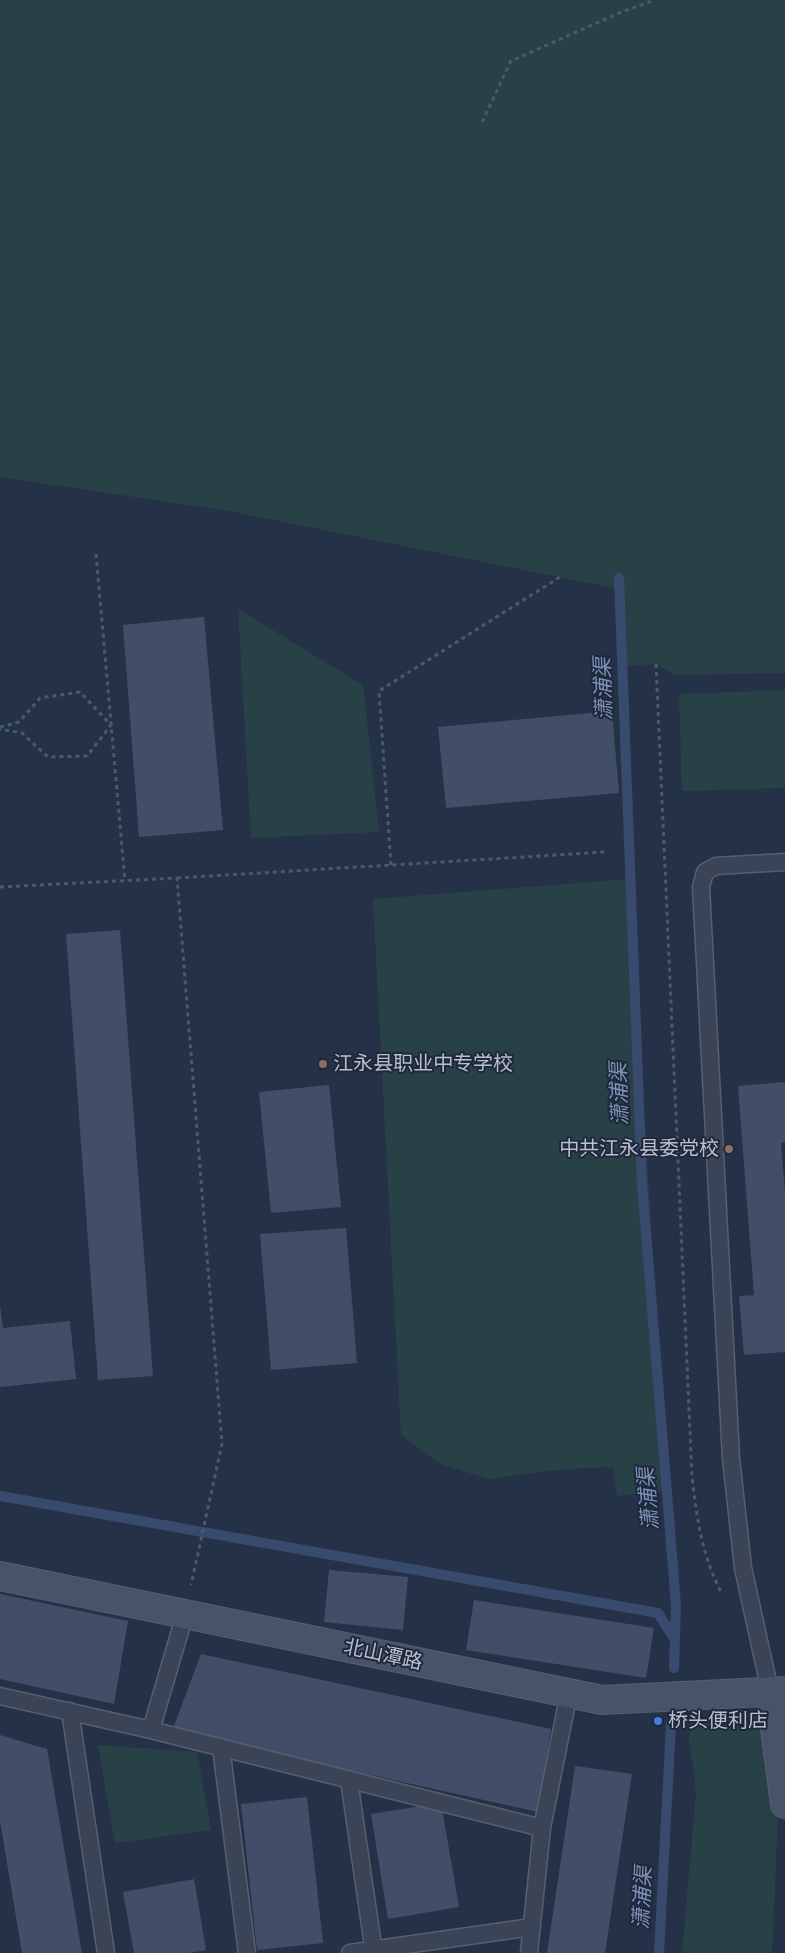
<!DOCTYPE html>
<meta charset="utf-8">
<style>
body{margin:0}
canvas{display:block;background:#253147}
</style>
<canvas width="785" height="1953"></canvas>
<script>
const g = document.querySelector('canvas').getContext('2d');
g.lineJoin = 'round';
function paint(path, color) { g.fillStyle = color; g.fill(path, 'evenodd'); }
function stroke(path, color, width, dash) { g.strokeStyle = color; g.lineWidth = width; g.lineCap = dash ? 'butt' : 'round'; g.setLineDash(dash || []); g.stroke(path); }
function write(font, color, halo, rows, align = 'center') {
  g.font = font + ' "Alegreya Sans","Noto Sans SC",sans-serif'; g.lineWidth = 4; g.setLineDash([]); g.textBaseline = 'middle'; g.strokeStyle = halo; g.fillStyle = color; for (const [text, x, y, turn = 0] of rows) {
    g.save(); g.translate(x, y); g.rotate((+turn || 0) * Math.PI / 180); g.textAlign = isNaN(turn) ? turn : align; if (halo) g.strokeText(text, 0, 0); g.fillText(text, 0, 0); g.restore();
  }
}
paint(new Path2D(`
 M0 0H785V673L676 675 656 664 622 666 619 589 229 511 0 477Z
 M238 609 363 685 379 832 251 838Z
 M785 690V788L682 791 679 694Z
 M630 879 667 1491 617 1496 613 1467 566 1469 488 1479 441 1464 401 1435 373 899Z
 M773 1709 778 1813 772 1953H682L696 1794 694 1772 689 1742 692 1720 725 1718Z
 M98 1745 197 1752 211 1830 115 1843Z`), '#284147');
stroke(new Path2D(`
 M619 578 642 1184 676 1605 674 1668
 M0 1496 658 1613 675 1640
 M659 1953 671 1724`), '#384b6f', 10);
paint(new Path2D(`
 M204 617 223 830 139 837 123 625Z
 M612 711 619 793 446 808 438 727Z
 M120 930 153 1376 98 1380 66 934Z
 M785 1082V1142L781 1143 785 1192V1352L744 1355 739 1296 754 1295 738 1086Z
 M329 1085 341 1207 271 1213 259 1092Z
 M346 1228 357 1363 271 1370 260 1234Z
 M0 1306 3 1328 70 1321 76 1379 0 1387Z
 M329 1570 408 1577 403 1630 324 1622Z
 M0 1594 128 1621 114 1704 0 1679Z
 M474 1600 654 1628 646 1678 466 1650Z
 M201 1654 551 1729 538 1812 172 1731Z
 M0 1735 47 1749 82 1953H22L0 1821Z
 M575 1766 632 1774 605 1953H547Z
 M307 1797 323 1943 257 1950 241 1804Z
 M441 1803 459 1907 388 1919 371 1814Z
 M194 1879 206 1950 190 1953H134L123 1892Z`), '#424e67');
const service = new Path2D(`
 M770 1691 743 1568 731 1458 701 887 705 872 716 866 785 862
 M0 1696 151 1730 185 1614
 M70 1711 106 1953
 M151 1730 542 1828 569 1693
 M221 1747 247 1953
 M349 1780 374 1953
 M350 1953 532 1927
 M529 1953 542 1828`);
const secondary = new Path2D(`
 M0 1576 602 1700 785 1691
 M770 1691 785 1804`);
stroke(service, '#565f70', 19);
stroke(secondary, '#565f70', 30);
stroke(new Path2D(`
 M482 122 511 61 619 13 655 0
 M96 554 125 881
 M656 664 692 1477C697 1520 702 1556 722 1594
 M0 727 19 722 40 698 80 692 111 725 87 756 48 757 22 733 0 729
 M391 865 379 691 560 577
 M177 878 606 852
 M0 887 177 878 222 1444 191 1585`), '#465e63', 3, [4, 4]);
stroke(service, '#3a4456', 16);
stroke(secondary, '#485269', 28);
for (const [x, y, r, color] of [
 [323,1064,5,"#8d6e63"],
 [729,1149,5,"#8d6e63"],
 [658,1721,5,"#3f7fe0"]
]) { const dot = new Path2D(); dot.arc(x, y, r, 0, 2 * Math.PI); g.fillStyle = color; g.fill(dot); stroke(dot, '#1f283b', 2); }
write('20px', '#b8bfcf', '#1f283b', [
 ["江永县职业中专学校",333,1064],
 ["中共江永县委党校",719,1149,"right"],
 ["桥头便利店",668,1721]
], 'left');
write('20px', '#b8bfcf', '#1f283b', [
 ["北山潭路",383,1655,12]
]);
write('italic 21px', '#7d92b8', '#1f283b', [
 ["潇浦渠",604,689,-92],
 ["潇浦渠",620,1094,-92],
 ["潇浦渠",649,1499,-95],
 ["潇浦渠",643,1898,-87]
]);
</script>
